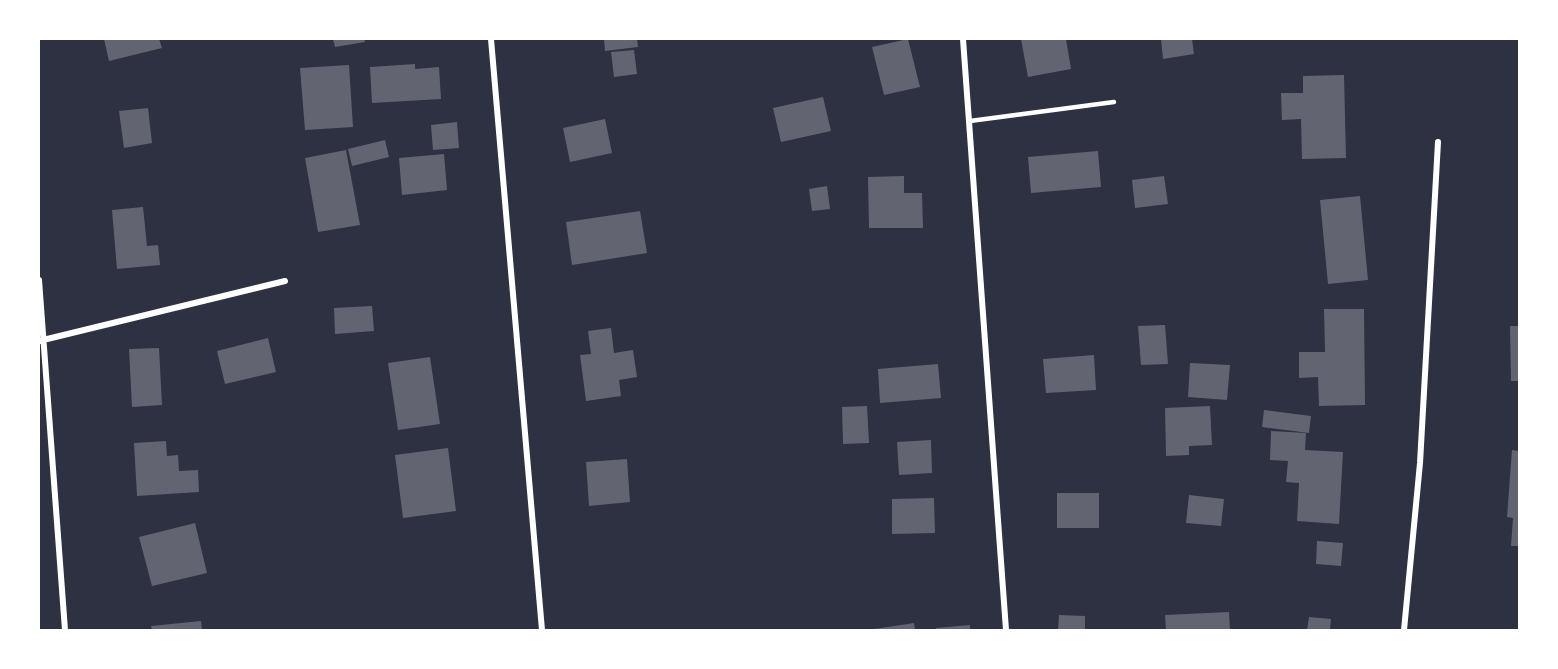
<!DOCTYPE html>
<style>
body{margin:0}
#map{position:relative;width:1558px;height:669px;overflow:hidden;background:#2d3142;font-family:Barlow,sans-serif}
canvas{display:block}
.frame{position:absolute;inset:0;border:40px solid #fff;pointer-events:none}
</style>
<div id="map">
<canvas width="1558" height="669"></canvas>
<div class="frame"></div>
</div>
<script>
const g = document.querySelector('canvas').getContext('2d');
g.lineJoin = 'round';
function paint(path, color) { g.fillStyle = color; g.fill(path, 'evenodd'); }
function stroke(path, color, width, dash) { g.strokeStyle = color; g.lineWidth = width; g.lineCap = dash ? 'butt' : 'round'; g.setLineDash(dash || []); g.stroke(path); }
paint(new Path2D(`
 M104 39H159L162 48 109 61Z
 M333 39H364L365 42 335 47Z
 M604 39H637L638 47 605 51Z
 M908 39 920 87 884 95 872 47Z
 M1021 39H1066L1071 69 1028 77Z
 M1161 39H1192L1194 54 1163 59Z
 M634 50 637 74 614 77 611 52Z
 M415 64V69L439 67 441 99 372 103 370 67Z
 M349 65 353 127 305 130 300 68Z
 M1344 75 1346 158 1302 159 1301 119 1282 120 1281 93H1303V76Z
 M823 97 831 131 781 142 773 108Z
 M148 108 152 143 124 148 119 111Z
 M605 119 612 153 570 162 563 128Z
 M457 122 459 148 433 150 431 125Z
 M385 140 389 157 352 166 348 149Z
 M346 150 360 225 318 232 305 158Z
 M1098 151 1101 187 1031 193 1028 157Z
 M444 154 447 190 402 195 399 158Z
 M904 176V193H922L923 228H869L868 177Z
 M1164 176 1168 204 1135 208 1132 180Z
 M827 186 830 209 812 211 809 189Z
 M1360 196 1368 280 1328 284 1320 200Z
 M143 207 147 246 158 245 160 265 117 269 112 210Z
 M640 211 647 253 572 265 566 222Z
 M372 306 374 331 335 334 334 308Z
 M1324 309H1364L1365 405 1319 406 1318 377 1299 378V352H1325Z
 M1165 325 1168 364 1141 365 1138 326Z
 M1510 326H1519V381H1511Z
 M611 328 614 353 633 350 637 377 619 380 621 396 586 401 580 355 591 354 588 331Z
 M268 338 276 372 225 384 217 351Z
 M159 348 162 405 132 407 129 349Z
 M1094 355 1096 390 1046 393 1043 359Z
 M430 357 440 424 398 430 388 363Z
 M1190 363 1230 365 1227 400 1188 397Z
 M938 364 941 398 880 403 878 369Z
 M867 406 869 443 843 444 842 407Z
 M1210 406 1212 445 1189 446V455L1166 456 1165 408Z
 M1264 410 1311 416 1309 433 1262 427Z
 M1271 431 1306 433 1305 450 1343 452 1339 524 1297 521 1299 483 1286 482 1288 461 1270 460Z
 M931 440 932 473 899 475 897 442Z
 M166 441 167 456 178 455 179 471 198 470 199 492 137 496 134 443Z
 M448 448 456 511 403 518 395 455Z
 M1512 450 1519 451V546H1511L1513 518 1507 517Z
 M627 459 630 502 589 506 586 462Z
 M1057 493H1099V528H1057Z
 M1189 495 1224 499 1221 526 1186 523Z
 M934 498 935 533 892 534V499Z
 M195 523 207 573 152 586 139 537Z
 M1317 541 1343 543 1341 566 1316 564Z
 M1229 612 1230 630H1166L1165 615Z
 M1059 615 1085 616V630H1058Z
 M1309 617 1331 619 1330 630H1307Z
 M201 621 202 630H152L151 626Z
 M914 623 915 630H874V629Z
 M970 625V630H936V628Z`), '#626471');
stroke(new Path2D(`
 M970 121 1114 102`), '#fff', 4.5);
stroke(new Path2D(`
 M491 39 542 630
 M963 39 1006 630
 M39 280 65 630
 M39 341 285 281
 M1404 630 1420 463 1438 142`), '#fff', 6);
</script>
